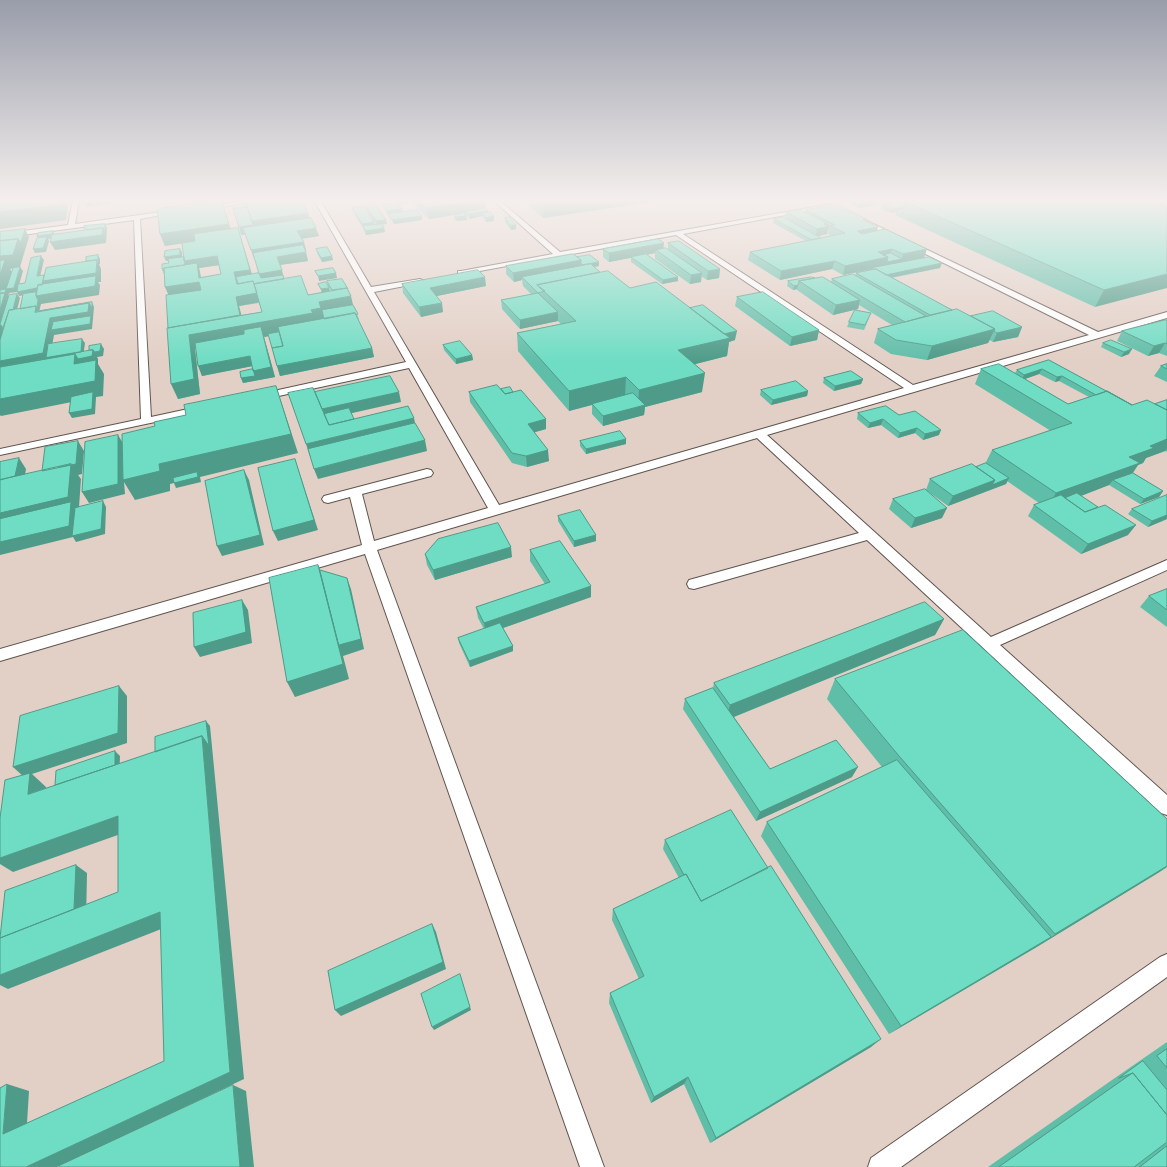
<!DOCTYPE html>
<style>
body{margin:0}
canvas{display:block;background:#e7dcd6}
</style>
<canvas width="1167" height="1167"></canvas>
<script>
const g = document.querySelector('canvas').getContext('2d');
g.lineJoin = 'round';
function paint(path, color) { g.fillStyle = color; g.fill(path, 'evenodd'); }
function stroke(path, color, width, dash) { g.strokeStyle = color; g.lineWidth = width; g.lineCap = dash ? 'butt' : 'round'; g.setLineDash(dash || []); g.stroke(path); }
paint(new Path2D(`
 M0 200H1167V1167H0Z`), '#e2cfc5');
const lane = new Path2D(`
 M73 200H79L75 224 175 210 178 212 140 219 151 417 202 406 207 409 202 412 0 455V449L141 419 134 220 0 238V234L68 225Z
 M251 200H266L206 209 203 207Z
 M314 200H320L371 287 420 279 424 281 420 283 374 292 499 505 904 388 676 235 458 275V271H461L553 254 493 200H499L560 252 831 204 832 205 829 207 683 234 913 385 1089 335 859 221V219H863L1098 332 1167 312V318L767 435 991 637 1167 560V570L1000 645 1167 795V815L1161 813 867 540 694 589 689 588 687 584 689 580 859 533 757 438 377 550 604 1167H580L365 554 0 661V649L362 545 350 497 328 503 324 502 322 499 324 496 427 469 431 470 433 473 431 476 362 494 374 541 488 508 409 368 260 400 255 397 260 394 406 362Z
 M1167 954V977L901 1167H868L871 1158 1160 957Z`);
stroke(lane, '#5e554f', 2);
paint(lane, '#fff');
paint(new Path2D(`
 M392 200H407L408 204 399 205 403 212 422 216V220L394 224 384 209 383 205 396 203Z
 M410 200H485L486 210 488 211 494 221 486 222 482 216 470 219 466 216 467 220 457 221 454 219V215L429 219Z
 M522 200H663L543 218Z
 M842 200H902L859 208Z
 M906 202 1167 206 1095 307 895 215 896 212 891 213 881 209 882 205 906 204Z
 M366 206 387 224H382L384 228 385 232 366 235 363 228 353 212 352 208 375 225 376 224 366 210Z
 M806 210 866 219V221L877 231 924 258 940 268 892 278 952 310 971 316 1022 327 1018 337 993 342 990 340 988 343 927 360 891 354 874 343 878 329 892 325 859 305 858 309 833 315 797 290V289L793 290 787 286 788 281 815 278 831 282 832 279 855 276 856 273 871 269 843 275 832 269 780 280 748 260 750 252 806 241 773 223 774 219 785 218 786 212H805ZM828 230 829 231 828 234 832 236 821 238 818 236 827 234Z
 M308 213 309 218 319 236 302 239 306 250 305 251 308 261 280 265 284 279 308 295 322 292 318 284 329 288 330 291H331L328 286 327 281 353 305 359 319H358L372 348 374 357 280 376 269 336 264 337 275 377 243 383 241 378 253 369 252 366 202 376 196 349H195L200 394 178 399 168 328 169 295 165 287 164 274 162 269 169 263 168 261H166L180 249 182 253V257H184L182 243 165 246 160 234 238 228 252 274 259 273 255 259 245 235H241ZM219 265 221 274 201 277 199 268ZM259 303 262 312 241 315 239 306Z
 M505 218 516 225V229L511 230 505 222Z
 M668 243 720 269 719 278 707 280 701 276V282L690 284 655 259V253L647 255 678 277V281L662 284 631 262V258L609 262 603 257V249H668Z
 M316 249 332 256 333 260 322 262 317 253Z
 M577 257 599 266 594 267 600 272 630 288 690 308 735 340 729 342 727 356 695 364 702 392 645 407 644 415 603 426 592 414V405L569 411 518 351 517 333 561 324 558 321 520 329 502 309 501 300 531 294 523 286 522 280 514 282 506 274V266Z
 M402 284 486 286 436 296 443 312 421 317 403 293Z
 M737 297 819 330 817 340 790 346 735 306Z
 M869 318 864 330 847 327 849 322Z
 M1167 320V356L1159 353 1148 356 1117 341 1122 331Z
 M1103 343 1129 354 1121 357 1101 347Z
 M443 345 472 355 473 360 456 364 444 350Z
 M1049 360 1132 405 1155 404 1167 400V452L1165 451 1146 458 1143 463 1138 465 1133 473 1163 491 1159 497 1140 504 1109 485 1081 496 1128 535 1081 554 1028 516 1034 505 1039 503 1007 481 1006 484 948 506 926 490 930 479 976 467 985 464 992 450 1051 431 975 384 981 369 1015 373 1017 370ZM1039 374 1055 382 1059 381 1089 397 1068 404 1025 379Z
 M1167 364V382L1154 376 1161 366Z
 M824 378 863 379 861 384 834 391 823 383Z
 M501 389 513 392 546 419V429L534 432 549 461 527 467 512 463 470 402 469 392Z
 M761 390 808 391 807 396 771 405 760 395Z
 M858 413 899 415 939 435 923 440 915 433 898 438 881 425 868 428 857 419Z
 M626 439V444L586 454 580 446V441Z
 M893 499 942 518 911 528 889 509Z
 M1132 509 1167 519 1148 527 1128 514Z
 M558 516 596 535V541L574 547 558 521Z
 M530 550 591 586V597L503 628 513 646V651L470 667 459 643 458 638 484 629 478 618 476 607 545 584 530 561Z
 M425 554 512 557 435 580 427 565Z
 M1167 589V627L1140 607 1149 596Z
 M944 619 935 635 734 717 770 769 852 777 756 821 683 709 685 699 713 688 714 683Z
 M835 679 1167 819V867L1035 948 889 1034 761 836 767 822 882 767 827 699Z
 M665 840 871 1047 710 1143 684 1084 651 1103 609 1003 610 993 639 979 612 920 613 909 679 878 663 849Z
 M1167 1042V1167H988L1112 1080Z`), '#5fbea8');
paint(new Path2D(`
 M59 200H69L66 220 0 229V212Z
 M82 200H110V204L86 207Z
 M192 200H209L193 202Z
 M221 200 233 236 165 246 160 234Z
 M408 200V204L398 205 397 201Z
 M479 200H485L486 210 466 212V213L429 219 427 208Z
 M566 200H663L543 218V203Z
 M861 200H902L859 208Z
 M905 206 904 210 896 211V212L891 213 892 209Z
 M402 209 403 213 388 215 387 211Z
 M488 211V215L482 213V216L470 219 469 214Z
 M308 213 311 225 241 235 239 227 252 221Z
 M422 216V220L394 224 393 220Z
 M466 216 467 220 457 221 456 217Z
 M494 216V221L486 222V218Z
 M386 220 387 224 377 225 376 221Z
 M374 222 375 226H363V228L362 224Z
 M827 223V227L829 226 827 234 815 237 817 229 824 224Z
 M105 224 107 228 106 243 55 250 50 242 103 228Z
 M516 225V229L511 230V226Z
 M878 227 876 235 855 239 857 231Z
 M238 228 260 302 239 306 244 325 311 310 319 302 351 296 354 309 325 322 280 334 264 337 275 377 243 383 241 378 253 371 263 337 195 349 200 394 178 399 171 384 173 340 236 297 240 293 234 272Z
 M316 228 319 236 300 239 297 231Z
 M384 228 385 232 366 235 365 231Z
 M25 229 29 237 20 267 23 271 17 292 44 275 96 273 98 255 100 259V264H99L101 269V282H98L100 285 99 295 41 304 39 312 89 303 92 302 94 307 92 329 54 335 50 357 82 339 85 343 83 357 101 344 104 349 103 356 97 357 98 359V364L104 374 103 396 96 397 95 414 72 418 69 413 92 398 1 416 0 415V361L22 316 36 296 40 293 19 296 17 292 9 293 8 297 17 294 20 298 11 333 0 360V256L18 239ZM20 267 13 273 10 269Z
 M53 231 55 235 54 238 48 239 49 241 46 252 35 253 33 249 39 240 37 236Z
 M304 242 306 250 254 259 251 250Z
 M664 243 663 252 656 250 655 253 609 262V253Z
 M180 249 182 253V259L166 261 164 257Z
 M892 249 890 257 902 259 903 254 927 249 924 258 871 268V269L843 275 845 266 878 252Z
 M306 252 308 261 279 265 277 257Z
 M41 256 44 260 39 281 37 276Z
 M217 256 220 265 199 268 200 272 202 287 199 278 164 274 162 269 184 261Z
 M332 256 333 260 322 262 321 258Z
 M581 260 599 262V266L525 280 522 277V280L514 282 513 273Z
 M835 261 832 269 780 280 781 271Z
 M942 263 940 268 882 279 884 275Z
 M720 269 719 278 707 280 708 271Z
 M282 270 284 279 262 283 259 274Z
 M336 273 337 278 319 281 318 276Z
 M702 273 701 282 690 284 691 275Z
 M1167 274V288L1095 307 1104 290Z
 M485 277 486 286 432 297 430 288Z
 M678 277V281L662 284 663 280Z
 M199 282 203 291 169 296 165 287Z
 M798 285 797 289 793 290 794 286Z
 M329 288 330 292 322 294 321 289Z
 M860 300 858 309 833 315 836 305Z
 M442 303 443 312 421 317 419 307Z
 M558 312V321L520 329V320Z
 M1022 327 1018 337 993 342 997 333Z
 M995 329 988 343 927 360 932 346Z
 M819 330 817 340 790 346 792 337Z
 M737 331 735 340 729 342 727 356 676 369 678 350 715 336Z
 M1165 343 1159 353 1148 356 1154 346Z
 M372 348 374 357 280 376 277 366Z
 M1132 349 1129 354 1121 357 1124 352Z
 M472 355 473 360 456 364V359Z
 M250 356 253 366 202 376 198 366Z
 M1042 369 1039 374 1022 380 1024 375Z
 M705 373 702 392 645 407 644 415 603 426V416L638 407 639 390Z
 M1062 376 1059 381 1055 382 1057 377Z
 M626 377 625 396 569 411V391Z
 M863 379 861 384 834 391 835 386Z
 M276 386 298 453 200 477 201 482 176 488 174 483 170 484V491L135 500 124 482 125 494 89 503 82 492 118 435 124 445 159 464Z
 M808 391 807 396 771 405 773 400Z
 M399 392 401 402 326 419 322 409Z
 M414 418 417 433 311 459 306 444Z
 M546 419V429L529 434 528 424Z
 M883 419 881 425 868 428 870 423Z
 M917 428 915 433 898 438 900 433Z
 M941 430 939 435 923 440 925 434Z
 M626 439V444L586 454V449Z
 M1167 439V449L1165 451 1146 458 1143 463 1138 465 1129 478 1113 480 1109 485 1047 509 1056 493 1129 457 1150 446Z
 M425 440 427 451 318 479 314 469Z
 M78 441 84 451 82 474 78 475 81 479 77 535 103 501 106 507 105 534 76 542 73 537 0 555V513L49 481Z
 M548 450 549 461 527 467 526 456Z
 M19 458 26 469 22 493 0 498Z
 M295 459 318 530 278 541 273 531Z
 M244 470 249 480 264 545 222 556 217 546Z
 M1009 478 1006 484 948 506 953 496 995 480Z
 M1163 491 1159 497 1140 504 1144 499Z
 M947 508 942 518 911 528 915 518Z
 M1167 515V519L1148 527 1152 521Z
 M1136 525 1128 535 1081 554 1088 544Z
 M596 535V541L574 547V541Z
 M511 547 512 557 435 580 433 570Z
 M318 565 324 580 347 578 351 589 364 649 343 656 349 679 295 697 287 682Z
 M591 586V597L486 634 484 623Z
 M242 600 248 610 252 643 200 657 194 647Z
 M944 619 935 635 726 720 730 705Z
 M513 646V651L470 667 469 661Z
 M119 686 127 696V743L32 774 46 787 44 807 28 794 24 777 13 767Z
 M206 721 210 726 244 1079 57 1167H26L230 1072 202 736Z
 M115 751 120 756 119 782 60 802Z
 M858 767 852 777 756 821 760 812Z
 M118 816 132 830 13 872 0 864V858Z
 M76 865 87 873 86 922 12 952Z
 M1167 866V867L1158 873 1035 948 889 1034 901 1026 1051 937Z
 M160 912 174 924 8 989 0 985V975Z
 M432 924 436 932 446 969 341 1016 335 1010Z
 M461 978 471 1010 434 1030 432 1027Z
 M881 1039 871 1047 710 1143 716 1138Z
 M688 1077 684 1084 651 1103 654 1097Z
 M7 1084 29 1091 26 1139 3 1134Z
 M233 1085 246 1091 254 1167H240Z`), '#4d9b88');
const building = new Path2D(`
 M0 200H59V205L0 212Z
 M221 200 229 224 160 234 157 210 162 208Z
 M256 200H301L308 213 252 221 245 201Z
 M395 200H408L397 201Z
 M419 200H479L427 208Z
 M538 200H566L543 203Z
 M922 200H1148L1167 206V274L1104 290 906 202Z
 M899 202 906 204 905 206 892 209 882 205Z
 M245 203 247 208V207L234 209 233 205Z
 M398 203 402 209 387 211 383 205Z
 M375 204 386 220 376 221 366 206Z
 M836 204 866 219 863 220 878 227 857 231 862 234 885 229 927 249 903 254 892 249 878 252 888 257 845 266 835 261 781 271 750 252 845 233 830 226 835 225 806 210Z
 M364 206 374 222 362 224 352 208Z
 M247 207 253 225 239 227 233 209Z
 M485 208 488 211 469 214 466 212Z
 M904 209 903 214 896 211Z
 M417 210 422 216 393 220 388 214Z
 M801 210 827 223 824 224 829 226 817 229 786 212Z
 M490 212 494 216 486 218 482 213Z
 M464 213 466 216 456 217 454 215Z
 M509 217 516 225 511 226 505 218Z
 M783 217 821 238 812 240 774 219Z
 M311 218 316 228 297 231 304 242 251 250 243 228Z
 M105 224V232L103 228 87 230V229H84V226Z
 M382 224 384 228 365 231 363 226Z
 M103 228 102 235 50 242 52 235Z
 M238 228 250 270 234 272 237 284 253 281 257 293 236 297 240 315 168 328 166 295 201 290 199 282 165 287 164 268 197 263 199 278 221 274 217 256 184 261 182 243 195 241 194 234Z
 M25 229 21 242 18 239 0 241V232Z
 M53 231 52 234 37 236 38 233Z
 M47 237 43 248 33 249 37 238Z
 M18 239 13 255 0 256V241Z
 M658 239 664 243 609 253 603 249Z
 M679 241 720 269 708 271 668 243Z
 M303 245 306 252 277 257 282 270 259 274 253 253Z
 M327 247 332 256 321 258 316 249Z
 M666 248 702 273 691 275 656 250Z
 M180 249V255L164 257 165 251Z
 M891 253 902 259 887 262 888 257 883 255Z
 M573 254 581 260 513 273 506 266Z
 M646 254 678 277 663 280 631 257Z
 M98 255V260L86 261V257Z
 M590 255 599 262 581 265V260L577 257Z
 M41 256 37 276 44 275 42 285H38L37 288 17 292 18 284 25 283 31 258Z
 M184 257 185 265 164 268V269H162V264L169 263 168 259Z
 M929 257 942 263 886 275 876 269H873L871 268Z
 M5 260 0 275V261Z
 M97 260 96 273 43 281 46 268Z
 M591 264 600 272 537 285 545 291 538 293 558 312 520 320 501 300 538 293 522 277Z
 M20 267 14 288 6 289 5 293H0V290L6 289 13 268Z
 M333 268 336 273 318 276 315 271Z
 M876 269 952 310 930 315 856 273Z
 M478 270 485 277 430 288 442 303 419 307 402 284Z
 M608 271 630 288 656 282 730 338 678 350 705 373 639 390 626 377 569 391 517 333 576 321 537 285Z
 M259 273 261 278 283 275 284 279 254 284 253 281 238 284 236 277Z
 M853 274 926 316 905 322 832 279Z
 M96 276 95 286 36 296 38 285Z
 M301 276 308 295 347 288 351 296 319 302 321 308 311 310 313 313 189 335 194 379 171 384 167 328 262 312 254 284Z
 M812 277 815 278 799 281 798 285 794 286 788 281Z
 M823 277 860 300 836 305 799 281Z
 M342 279 348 289 347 288 332 290 327 281Z
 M326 282 329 288 321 289 318 284Z
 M36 292V296L38 300 37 307 36 306 20 309 23 294Z
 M763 292 819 330 792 337 737 297Z
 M5 293 0 310V294Z
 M17 294 13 310H9L3 328 1 325H0V324L9 295Z
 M92 302V308L89 303 39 311Z
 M89 303 88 312 50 318 43 353 0 361V340L9 310 36 306 35 312Z
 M353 305 358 314 356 315 355 313 324 319 322 310Z
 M703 305 737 331 724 334 690 308Z
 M957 309 995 329 932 346 896 340 878 329Z
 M855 310 871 313 865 325 849 322Z
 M993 311 1022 327 997 333 994 331 995 329 971 316Z
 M355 313 372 348 277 366 272 348 283 346 278 327Z
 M91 316 90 324 51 330 53 322Z
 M1165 320H1167V344L1165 343 1154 346 1122 331Z
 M261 327 271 367 253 371 250 356 198 366 195 343 244 334V330Z
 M279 332 283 346 272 348 268 334Z
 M82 339 81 352 46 358 48 344Z
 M1111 340 1132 349 1124 352 1103 343Z
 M460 341 472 355 456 359 443 345Z
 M101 344 100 351 95 352 93 350H89V346Z
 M93 350 92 356 78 359 75 354 0 367V366Z
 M75 354 74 364 96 360 95 381 0 399V367Z
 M1049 360 1132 405 1107 391 1096 395 1062 376 1057 377 1042 369 1024 375 1017 370Z
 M999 364 1068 404 1107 391 1132 405 1147 400 1167 410V439L1150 446 1154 448 1129 457 1140 463 1056 493 992 450 1072 423 981 369Z
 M1167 364V369L1161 366Z
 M253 369 255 376 241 378 240 372Z
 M851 371 863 379 835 386 824 378Z
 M390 376 399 392 322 409 315 392Z
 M796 381 808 391 773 400 761 390Z
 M497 385 505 394 521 390 546 419 528 424 548 450 526 456 512 453 469 392Z
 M276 386 291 434 159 464 160 471 123 480 122 434 155 426 154 422 186 415 184 405Z
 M510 387 513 392 505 394 501 389Z
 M313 388 329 425 408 406 414 418 306 444 288 393Z
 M93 392 92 409 69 413 71 397Z
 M633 393 645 405 603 416 592 404Z
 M1167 400V410L1155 404Z
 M886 406 899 415 915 411 941 430 925 434 917 428 900 433 883 419 870 423 858 413Z
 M349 408 354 419 329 425 324 414Z
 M415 423 425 440 314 469 308 449Z
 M620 431 626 439 586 449 580 441Z
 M118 435V484L82 492 85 442Z
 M78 441 76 464 42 471 45 447Z
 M19 458 15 476 0 480V462Z
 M295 459 314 520 273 531 258 468Z
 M986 463 1009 478 992 485 995 480 976 467Z
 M71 464 68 497 0 513V480Z
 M972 464 995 480 953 496 930 479Z
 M244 470 260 535 217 546 205 481Z
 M197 472 198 477 174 483 173 478Z
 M1133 473 1163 491 1144 499 1113 480Z
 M925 489 947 508 915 518 893 499Z
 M1077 493 1098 507 1085 512 1065 498Z
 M1061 495 1085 512 1105 505 1136 525 1088 544 1034 505Z
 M1167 495V515L1152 521 1132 509Z
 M103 501 101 529 72 536 75 508Z
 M71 502 69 526 0 542V519Z
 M580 510 596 535 574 541 558 516Z
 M498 523 511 547 433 570 425 554 438 539Z
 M560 541 591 586 484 623 476 607 550 582 530 550Z
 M318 565 343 664 287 682 269 578Z
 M320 570 347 578 361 639 339 645Z
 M1167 589V610L1149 596Z
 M242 600 246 632 194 647 193 613Z
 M925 602 944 619 730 705 714 683Z
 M500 623 513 646 469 661 458 638Z
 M963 630 1167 819V866L1055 934 899 756 835 679Z
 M119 686 118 733 13 767 20 716Z
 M713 688 770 769 836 740 858 767 760 812 685 699Z
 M206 721 209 746 202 736 155 752V737Z
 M202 736 230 1072 26 1167H0V1088L7 1084 3 1134 164 1061 160 912 0 975V938L118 892V816L0 858V818L5 780 30 773 28 794Z
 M115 751V765L55 785 56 771Z
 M897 760 1051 937 901 1026 767 822Z
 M731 810 768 868 701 901 686 874 684 875 665 840Z
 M76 865 74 909 0 938 5 891Z
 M771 866 881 1039 716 1138 688 1077 654 1097 610 993 644 976 613 909 686 874 701 901Z
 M432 924 443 962 335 1010 328 971Z
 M460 974 470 1007 432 1027 421 994Z
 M1167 1049V1068L1157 1056Z
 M1143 1061 1167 1090V1115L1133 1073 1119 1078Z
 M1133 1073 1167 1115V1142L1134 1167H999Z
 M233 1085 240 1167H59V1166Z
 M1167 1146V1167H1140Z`);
paint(building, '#6eddc3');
stroke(building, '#4d9b88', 1);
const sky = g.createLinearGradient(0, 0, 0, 363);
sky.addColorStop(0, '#999daa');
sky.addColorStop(0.55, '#f4efed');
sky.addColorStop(1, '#f4efed00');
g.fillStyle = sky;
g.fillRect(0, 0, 1167, 363);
</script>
